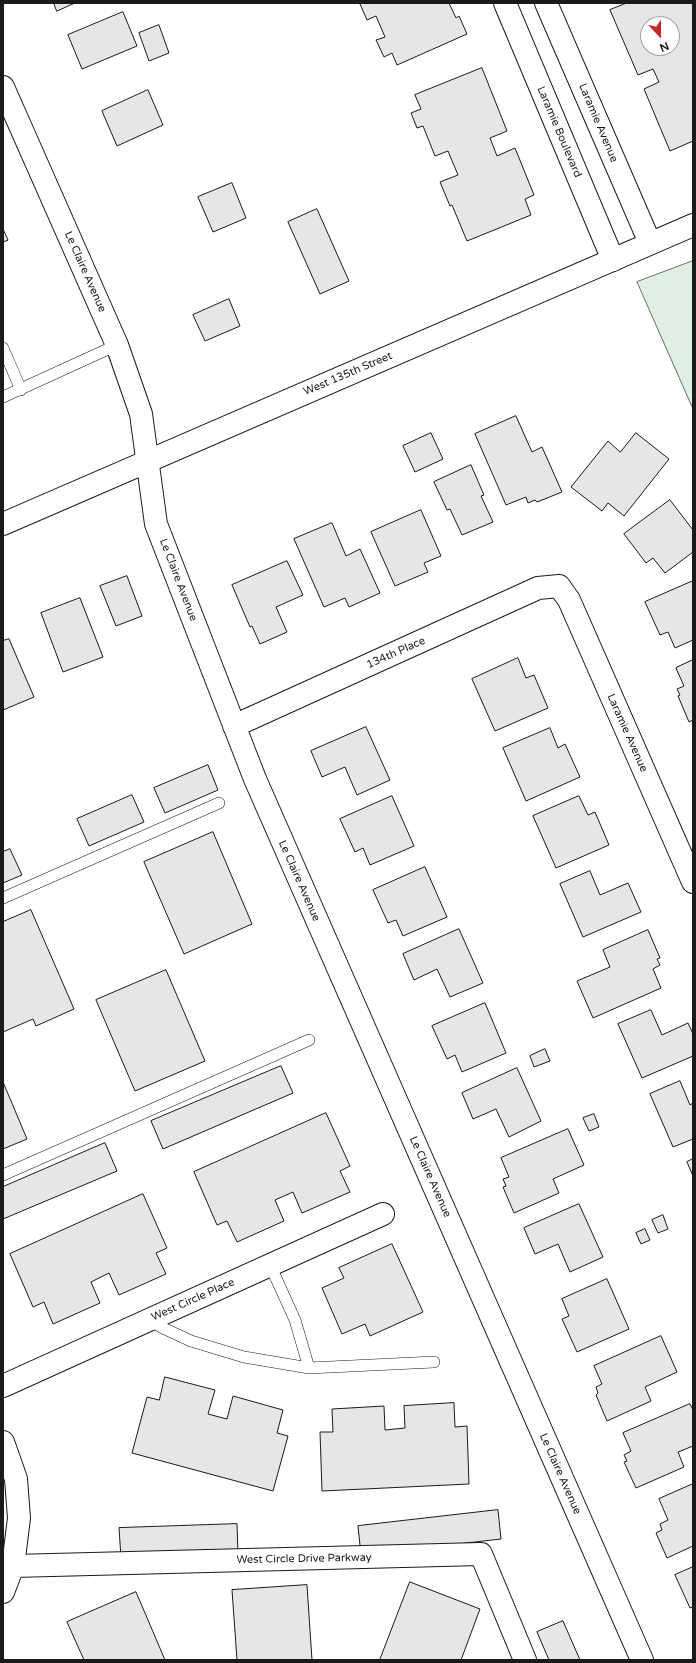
<!DOCTYPE html>
<style>
body{margin:0}
#map{position:relative;width:696px;height:1663px;overflow:hidden;background:#fff;font-family:"Varela Round",sans-serif}
canvas{display:block}
.frame{position:absolute;inset:0;border:4px solid #1a1a1a;pointer-events:none}
.north{position:absolute;left:640px;top:16px;width:40px;height:40px;box-sizing:border-box;background:#fff;border:1px solid #a3a3a3;border-radius:50%;rotate:158deg;font-size:11px;font-weight:700;line-height:16px;text-align:center;color:#1a1a1a}
.north::after{content:'';display:block;margin:auto;width:14px;height:18px;background:#c62828;clip-path:polygon(50% 0,100% 100%,50% 72%,0 100%)}
</style>
<div id="map">
<canvas width="696" height="1663"></canvas>
<div class="frame"></div>
<div class="north">N</div>
</div>
<script>
const g = document.querySelector('canvas').getContext('2d');
g.lineJoin = 'round';
function paint(path, color) { g.fillStyle = color; g.fill(path, 'evenodd'); }
function stroke(path, color, width, dash) { g.strokeStyle = color; g.lineWidth = width; g.lineCap = dash ? 'butt' : 'round'; g.setLineDash(dash || []); g.stroke(path); }
function write(font, color, halo, rows, align = 'center') {
  g.font = font + ' "Varela Round",sans-serif'; g.lineWidth = 3; g.setLineDash([]); g.textBaseline = 'middle'; g.strokeStyle = halo; g.fillStyle = color; for (const [text, x, y, turn = 0] of rows) {
    g.save(); g.translate(x, y); g.rotate((+turn || 0) * Math.PI / 180); g.textAlign = isNaN(turn) ? turn : align; if (halo) g.strokeText(text, 0, 0); g.fillText(text, 0, 0); g.restore();
  }
}
const green = new Path2D(`
 M693 261V409L637 282Z`);
paint(green, '#e0efe3');
stroke(green, '#6a6a6a', 1);
const building = new Path2D(`
 M54 3H75L57 11Z
 M362 3H449L456 18 459 16 467 34 397 65 392 53 384 57 376 40 385 37 376 16 367 20 360 4Z
 M627 3H693V141L670 151 644 89 659 82 653 69 638 75 610 10ZM648 24H672V48H648Z
 M123 12 137 46 82 69 68 35Z
 M159 25 169 53 149 61 139 33Z
 M482 68 507 131 490 138 497 156 515 148 534 195 525 199 531 215 467 241 452 205 450 206 440 182 458 175 448 151 435 156 423 126 417 128 411 113 421 109 415 95Z
 M148 90 163 125 117 146 102 111Z
 M232 183 246 218 213 232 198 197Z
 M317 209 349 281 320 294 288 222Z
 M3 229 8 240 3 242Z
 M229 299 240 326 205 341 193 315Z
 M516 416 532 452 542 447 562 492 537 502 535 500 528 503 526 497 506 505 475 434Z
 M431 433 443 459 415 472 403 446Z
 M636 433 669 459 624 516 608 503 602 511 571 487 608 441 620 452Z
 M471 465 484 495 481 496 493 522 462 535 450 509 447 510 434 482Z
 M670 500 693 530V552L665 573 653 558 646 563 624 534Z
 M421 510 441 556 424 563 428 572 395 586 371 532Z
 M332 523 346 556 360 549 380 593 349 607 345 598 324 607 294 539Z
 M287 561 303 595 276 607 287 632 260 644 252 626 250 627 232 585Z
 M127 576 142 616 116 626 100 586Z
 M693 581V640L675 648 668 632 660 635 645 602Z
 M80 598 103 657 63 672 41 613Z
 M9 639 34 697 3 710V641Z
 M518 658 526 678 534 675 548 708 495 731 472 679Z
 M693 660V720L689 722 678 696 680 695 677 689 684 686 676 668Z
 M366 727 390 780 357 795 345 767 322 777 311 751Z
 M550 728 558 748 565 744 580 777 526 801 503 748Z
 M208 765 218 790 165 813 154 788Z
 M132 795 144 822 89 846 77 819Z
 M392 796 414 846 370 865 363 848 355 852 340 819Z
 M579 796 588 815 595 812 609 845 556 868 533 816Z
 M213 832 252 924 184 954 144 862Z
 M10 849 22 875 3 883V852Z
 M425 867 447 917 403 936 396 920 388 923 373 890Z
 M590 871 600 895 628 883 641 912 583 937 560 884Z
 M31 910 74 1009 36 1026 33 1019 3 1032V922Z
 M459 929 483 983 450 997 437 969 414 980 403 954Z
 M648 930 660 958 657 959 660 965 653 969 661 988 593 1018 577 981 610 967 603 950Z
 M166 970 205 1061 135 1091 96 1000Z
 M485 1003 506 1053 462 1072 455 1055 447 1059 432 1026Z
 M651 1010 662 1035 688 1023 693 1034V1056L642 1078 618 1024Z
 M545 1049 550 1061 534 1067 530 1056Z
 M281 1066 293 1093 163 1149 151 1121Z
 M517 1068 541 1121 509 1137 496 1109 473 1119 462 1093Z
 M680 1081 690 1105 693 1103V1139L673 1147 650 1094Z
 M3 1082 27 1139 3 1149Z
 M326 1113 350 1166 340 1171 350 1192 302 1213 293 1192 275 1200 284 1221 237 1242 227 1221 217 1225 194 1172Z
 M594 1114 599 1127 589 1131 583 1118Z
 M568 1129 584 1165 553 1179 559 1193 514 1213 503 1187 506 1186 503 1179 509 1177 501 1158Z
 M105 1143 117 1171 3 1219V1187Z
 M693 1159V1176L687 1162Z
 M143 1194 167 1248 156 1253 166 1274 119 1295 109 1273 91 1282 100 1303 53 1324 44 1302 33 1307 10 1254Z
 M579 1204 603 1257 570 1272 558 1244 535 1254 524 1228Z
 M663 1215 668 1229 658 1233 652 1220Z
 M645 1229 650 1240 641 1244 636 1233Z
 M392 1244 423 1312 370 1336 365 1324 342 1334 322 1288 344 1278 339 1268Z
 M607 1279 629 1329 577 1352 562 1319 569 1316 562 1299Z
 M661 1336 677 1372 645 1387 651 1401 607 1421 596 1395 598 1393 596 1387 602 1384 594 1366Z
 M165 1377 215 1390 208 1414 227 1419 233 1396 283 1410 277 1433 288 1436 273 1491 132 1453 147 1397 159 1400Z
 M454 1403 455 1427 467 1426 469 1484 322 1491 320 1432H333L332 1409 384 1406 385 1430 405 1428 404 1406Z
 M690 1404 693 1410V1446L678 1452 684 1467 636 1488 624 1462 627 1461 624 1455 631 1451 623 1433Z
 M693 1484V1546L667 1558 656 1533 662 1530 660 1524 668 1520 659 1499Z
 M498 1510 501 1539 361 1555 358 1526Z
 M237 1524 238 1554 121 1558 119 1528Z
 M693 1567V1607L690 1608 675 1575Z
 M410 1582 480 1609 461 1660H380Z
 M307 1585 312 1660H237L232 1590Z
 M136 1592 165 1660H84L67 1622Z
 M563 1621 580 1660H549L537 1632Z`);
paint(building, '#e6e6e6');
stroke(building, '#1a1a1a', 1);
const service = new Path2D(`
 M3 348 21 390
 M3 397 117 345
 M3 898 219 803
 M3 1175 309 1040
 M270 1265 295 1320 309 1368
 M149 1320 163 1328 191 1341 244 1357 309 1368 434 1362`);
const minor = new Path2D(`
 M505 3 613 260
 M546 3 650 243
 M3 87 117 345 141 414 156 524 255 779 642 1660
 M234 726 538 588 559 586 569 600 693 882
 M3 1386 383 1214
 M3 1442 16 1479 19 1518 13 1566 3 1592
 M13 1566 481 1554 525 1660`);
const tertiary = new Path2D(`
 M3 524 693 225`);
stroke(service, '#1a1a1a', 12);
stroke(minor, '#1a1a1a', 24);
stroke(tertiary, '#1a1a1a', 24);
stroke(service, '#fff', 11);
stroke(minor, '#fff', 22);
stroke(tertiary, '#fff', 22);
write('11px', '#1a1a1a', '#fff', [
 ["Laramie Avenue",598,123,67],
 ["Laramie Boulevard",559,132,67],
 ["Le Claire Avenue",85,272,66],
 ["West 135th Street",348,374,-23],
 ["Le Claire Avenue",178,580,69],
 ["134th Place",396,653,-24],
 ["Laramie Avenue",627,733,66],
 ["Le Claire Avenue",299,881,66],
 ["Le Claire Avenue",430,1177,66],
 ["West Circle Place",193,1300,-24],
 ["Le Claire Avenue",560,1474,66],
 ["West Circle Drive Parkway",304,1559,-1]
]);
</script>
